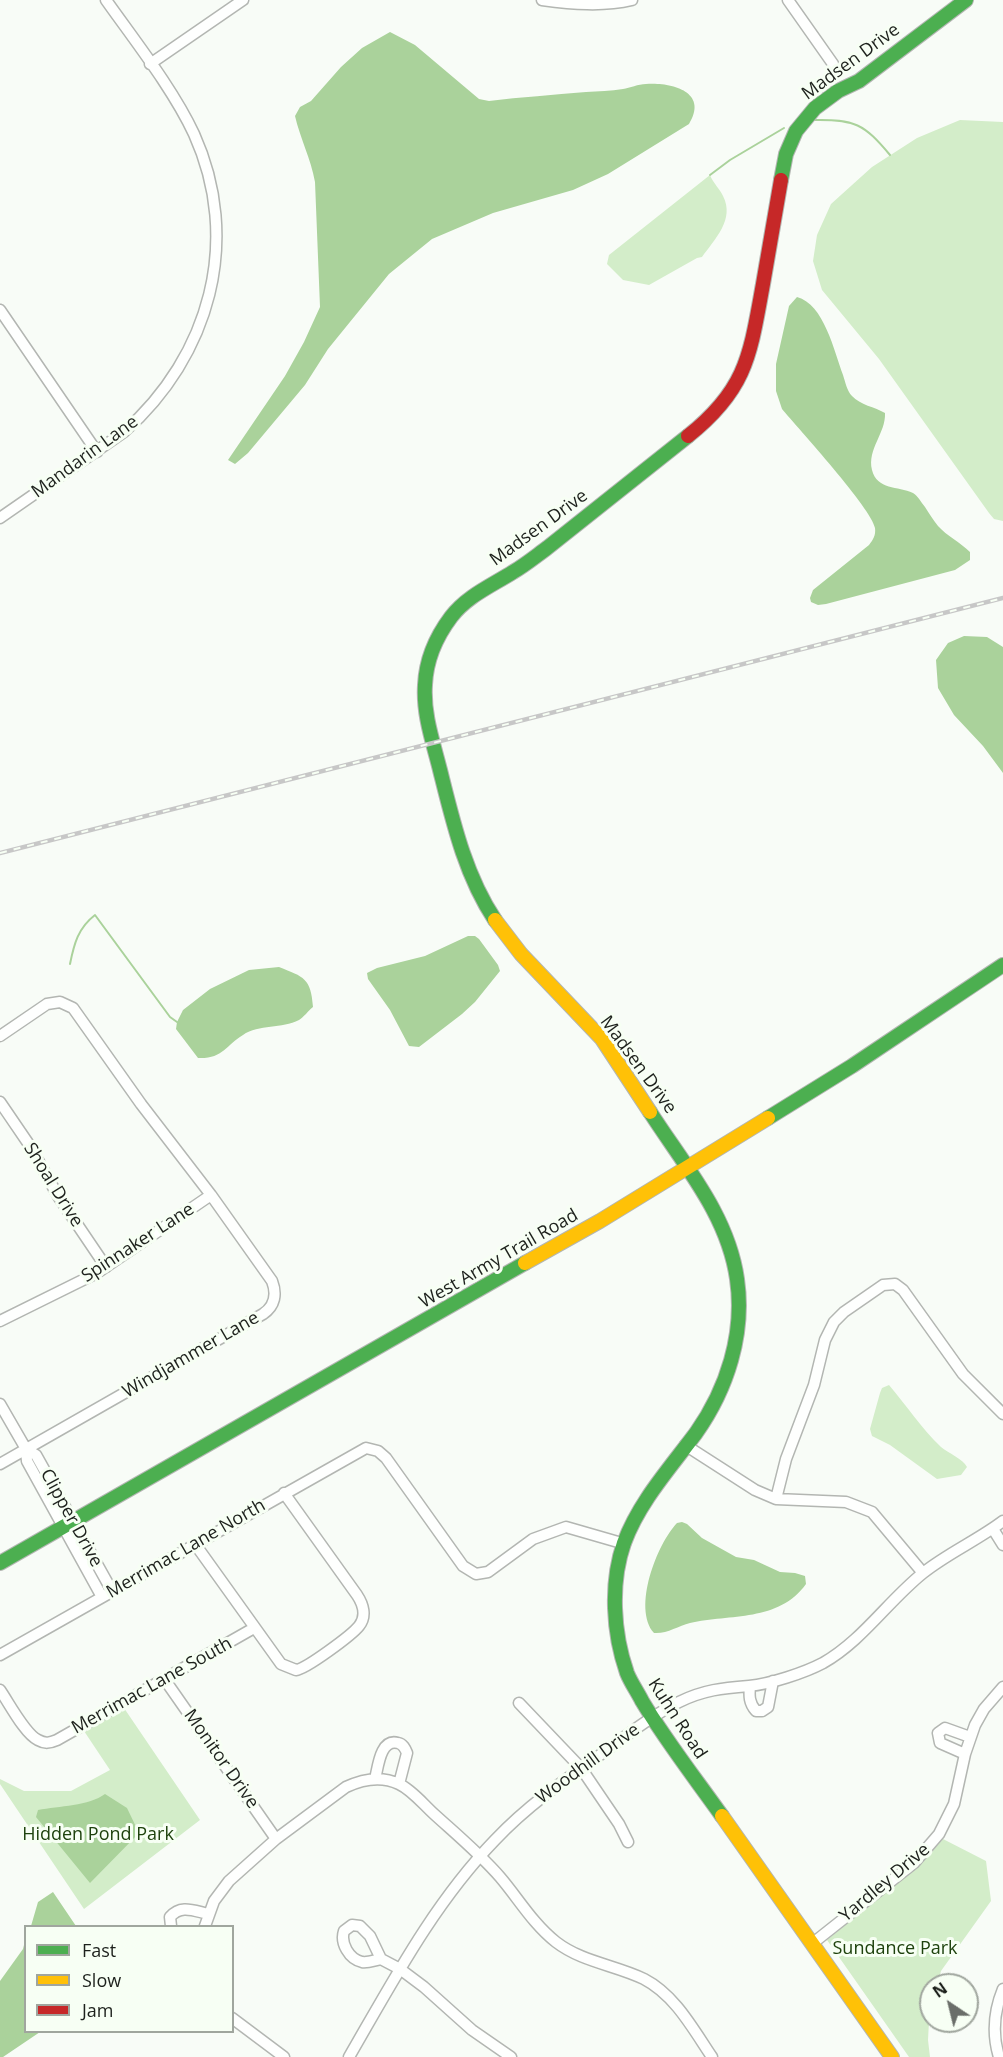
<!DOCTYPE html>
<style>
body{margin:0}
#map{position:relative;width:1003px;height:2057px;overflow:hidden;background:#f8fcf7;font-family:"Open Sans",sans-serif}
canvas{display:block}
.legend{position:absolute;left:24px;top:1925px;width:210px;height:108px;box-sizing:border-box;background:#f7fff4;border:2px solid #a0a69e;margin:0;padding:8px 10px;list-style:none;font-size:18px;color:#1d211c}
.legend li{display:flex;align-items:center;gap:12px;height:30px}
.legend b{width:30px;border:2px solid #a0a69e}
.north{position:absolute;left:919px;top:1973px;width:60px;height:60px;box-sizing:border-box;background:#f7fff4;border:2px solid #a0a69e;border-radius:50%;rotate:325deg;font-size:16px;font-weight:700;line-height:24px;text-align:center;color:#1d211c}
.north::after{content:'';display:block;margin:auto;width:21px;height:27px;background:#6a6e69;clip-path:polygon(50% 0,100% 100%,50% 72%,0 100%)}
</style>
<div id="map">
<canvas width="1003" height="2057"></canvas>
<ul class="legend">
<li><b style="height:8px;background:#4caf50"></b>Fast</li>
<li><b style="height:8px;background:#ffc107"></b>Slow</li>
<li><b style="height:8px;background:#c62828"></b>Jam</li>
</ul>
<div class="north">N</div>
</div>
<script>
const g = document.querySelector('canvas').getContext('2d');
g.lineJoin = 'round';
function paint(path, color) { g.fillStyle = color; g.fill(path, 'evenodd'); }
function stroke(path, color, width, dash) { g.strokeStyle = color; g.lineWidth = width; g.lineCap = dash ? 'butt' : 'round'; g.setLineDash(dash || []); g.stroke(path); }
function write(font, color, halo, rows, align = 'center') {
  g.font = font + ' "Open Sans",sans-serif'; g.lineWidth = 6; g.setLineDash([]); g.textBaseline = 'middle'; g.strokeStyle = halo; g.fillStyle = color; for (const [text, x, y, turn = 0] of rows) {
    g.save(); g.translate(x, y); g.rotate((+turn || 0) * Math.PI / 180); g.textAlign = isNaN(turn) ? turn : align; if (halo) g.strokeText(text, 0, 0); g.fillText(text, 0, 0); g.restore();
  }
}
paint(new Path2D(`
 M960 120 1003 122V521L994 519 989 513 879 359 822 290 813 261 817 235 831 204 872 167 917 138Z
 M710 175C713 183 720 189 723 196 735 219 715 239 702 257L697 258 649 285 623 280 607 264 609 255Z
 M889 1385C907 1406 921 1428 941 1447 948 1453 963 1459 967 1467L961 1475 937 1479 890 1445 872 1436 870 1429 880 1393 882 1388Z
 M124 1708 200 1820 84 1909 0 1784V1779L24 1791H71L110 1770 84 1731Z
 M943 1839 986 1861 991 1901 941 1971 937 1985H931L928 2040 930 2057H909L827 1940 925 1859Z`), '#d3edc9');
paint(new Path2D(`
 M390 32 415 45 479 99 489 101C521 97 553 95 586 92 598 91 611 91 623 89 630 88 638 84 646 84 672 82 709 92 689 124L608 174 573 190 493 213 432 239 389 274 328 349 305 385 248 453 235 464 228 460 285 376 304 342 320 307 315 182C311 159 300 138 295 116L300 107 311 101 341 67 362 48Z
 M797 297C824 304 834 351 843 375 845 381 847 391 852 396 860 405 875 407 885 413 886 433 867 449 872 470 877 490 898 486 913 493 918 496 921 502 925 507 929 513 933 520 938 526 947 536 960 542 970 552V560L955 570 826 604 818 605 811 602 810 598 813 590 869 545C873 540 876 535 875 528 872 509 798 428 782 409L776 391V364L789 306Z
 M964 636 987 637 1003 647V773L983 746 954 715 938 688 936 660 948 643Z
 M468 936H475L479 939 498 965 500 971 475 1002 462 1014 419 1047 409 1046 390 1010 368 979 367 973 377 968 425 956Z
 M279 967C304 977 311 978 313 1007 308 1011 304 1017 299 1020 282 1029 259 1024 243 1035 225 1046 223 1059 198 1058L176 1029 177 1022 183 1010 210 989 249 970Z
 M682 1522 687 1524 702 1538 736 1557 754 1560 780 1572 795 1573 805 1576 806 1584C779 1622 730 1614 690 1623 678 1626 667 1634 654 1633 632 1608 657 1544 677 1523Z
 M105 1794 127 1808 139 1833 90 1883 36 1817 38 1810C59 1806 89 1806 105 1794Z
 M53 1892 76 1926H31L38 1902Z
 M25 1941 26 2032H40L3 2057H0V1981L23 1949Z`), '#aad29b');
stroke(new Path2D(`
 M813 120C855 119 864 124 890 155
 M710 175 730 160 784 128
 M70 964C74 944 78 928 95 915L170 1017 177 1022`), '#aad29b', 2);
const street = new Path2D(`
 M542 0C572 4 602 7 632 0
 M788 0 833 64
 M150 64 243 0
 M0 310 97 452
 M0 518 124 432C210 356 242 240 194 134 173 89 135 41 106 0
 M0 1036 47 1004 60 1002 73 1008 141 1104 211 1195 272 1281C277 1294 275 1306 263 1314L0 1464
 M0 1102 30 1146 58 1196 106 1267
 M0 1321 97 1273 211 1195
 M0 1404 26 1449 27 1461 102 1597
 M685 1445 755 1490 776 1499 846 1502 872 1512 923 1573
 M26 1449 36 1455 112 1591
 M776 1499 786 1459 814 1385 825 1340 834 1322 844 1312 883 1285 895 1284 903 1290 963 1374 1003 1414
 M993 1529 1003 1545
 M195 1544 281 1664 296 1670C306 1669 352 1635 359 1626 367 1616 363 1604 357 1595L284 1493
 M0 1655 366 1448 378 1451 386 1458 463 1566 476 1574 488 1572 533 1539 566 1527 625 1544
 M165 1680 276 1839
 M750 1686C749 1696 749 1703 756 1711H762L768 1707 773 1681
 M0 1690C9 1703 25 1734 38 1740 45 1744 50 1743 57 1740L254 1628
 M519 1703 581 1768 619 1824 628 1842
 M965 1754 940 1743 938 1733 945 1728 970 1737
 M375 1779C378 1768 380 1738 398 1743 403 1744 405 1748 407 1753L399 1784
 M171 1926 170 1917C181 1904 194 1911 209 1914
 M205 1926 214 1901 229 1881 276 1839 346 1787C363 1779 382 1776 399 1784 412 1790 423 1804 434 1814 456 1834 480 1854 500 1877 518 1898 533 1924 556 1942 582 1962 615 1965 644 1979 675 1995 693 2029 712 2057
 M813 1943 914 1863 939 1834 954 1804 965 1754 975 1725 984 1709 1003 1687
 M381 1959C375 1960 368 1963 362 1962 349 1959 340 1943 344 1931L352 1925 360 1926 370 1936 381 1959 400 1969 424 1987 472 2030 511 2057
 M232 2018 284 2057
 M349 2057C393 1981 434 1903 495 1840 526 1807 563 1781 600 1755 626 1736 651 1716 679 1702 703 1690 723 1688 749 1686 770 1684 804 1673 823 1663 862 1641 888 1601 923 1573 948 1553 978 1540 1003 1521
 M999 2057C992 2034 994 2011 1003 1989`);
const fast = new Path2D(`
 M781 180 786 154 796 131 815 108 838 91 859 81 966 0
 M495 920C465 875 453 822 440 770 433 742 423 714 425 685 426 661 436 637 451 617 467 596 491 586 513 572 525 565 536 556 547 548L688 436
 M650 1112C684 1165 728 1215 737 1279 745 1334 727 1389 696 1433 670 1468 639 1502 624 1543 610 1583 613 1633 627 1673 631 1683 637 1691 642 1701 666 1741 695 1778 722 1816
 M768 1118 852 1066 1003 965
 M0 1563 525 1263`);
const slow = new Path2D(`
 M495 920 521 954 602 1039 650 1112
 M525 1263 600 1221 768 1118
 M722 1816 892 2057`);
const jam = new Path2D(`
 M688 436C747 389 750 355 763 284 769 250 775 215 781 180`);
stroke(street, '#b3b6b2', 13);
stroke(fast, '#b3b6b2', 16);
stroke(slow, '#b3b6b2', 16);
stroke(jam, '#b3b6b2', 16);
stroke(street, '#fefffe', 10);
stroke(fast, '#4caf50', 14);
stroke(slow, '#ffc107', 14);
stroke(jam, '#c62828', 14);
const rail = new Path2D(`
 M0 853 1003 598`);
stroke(rail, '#c7c7c7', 4.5);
stroke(rail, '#f7fff4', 2, [7]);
write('18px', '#1d211c', '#f7fff4', [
 ["Madsen Drive",851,62,-36],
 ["Mandarin Lane",85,457,-36],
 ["Madsen Drive",539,528,-36],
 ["Madsen Drive",638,1065,54],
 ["Shoal Drive",53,1185,58],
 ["Spinnaker Lane",138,1243,-33],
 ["West Army Trail Road",499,1259,-30],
 ["Windjammer Lane",191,1355,-30],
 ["Clipper Drive",71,1518,61],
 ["Merrimac Lane North",186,1549,-30],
 ["Merrimac Lane South",152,1686,-29],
 ["Kuhn Road",677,1719,57],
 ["Monitor Drive",221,1759,55],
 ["Woodhill Drive",588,1764,-36],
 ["Yardley Drive",885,1883,-40]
]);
write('18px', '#1e420d', '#f7fff4', [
 ["Hidden Pond Park",98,1835],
 ["Sundance Park",895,1949]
]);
</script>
